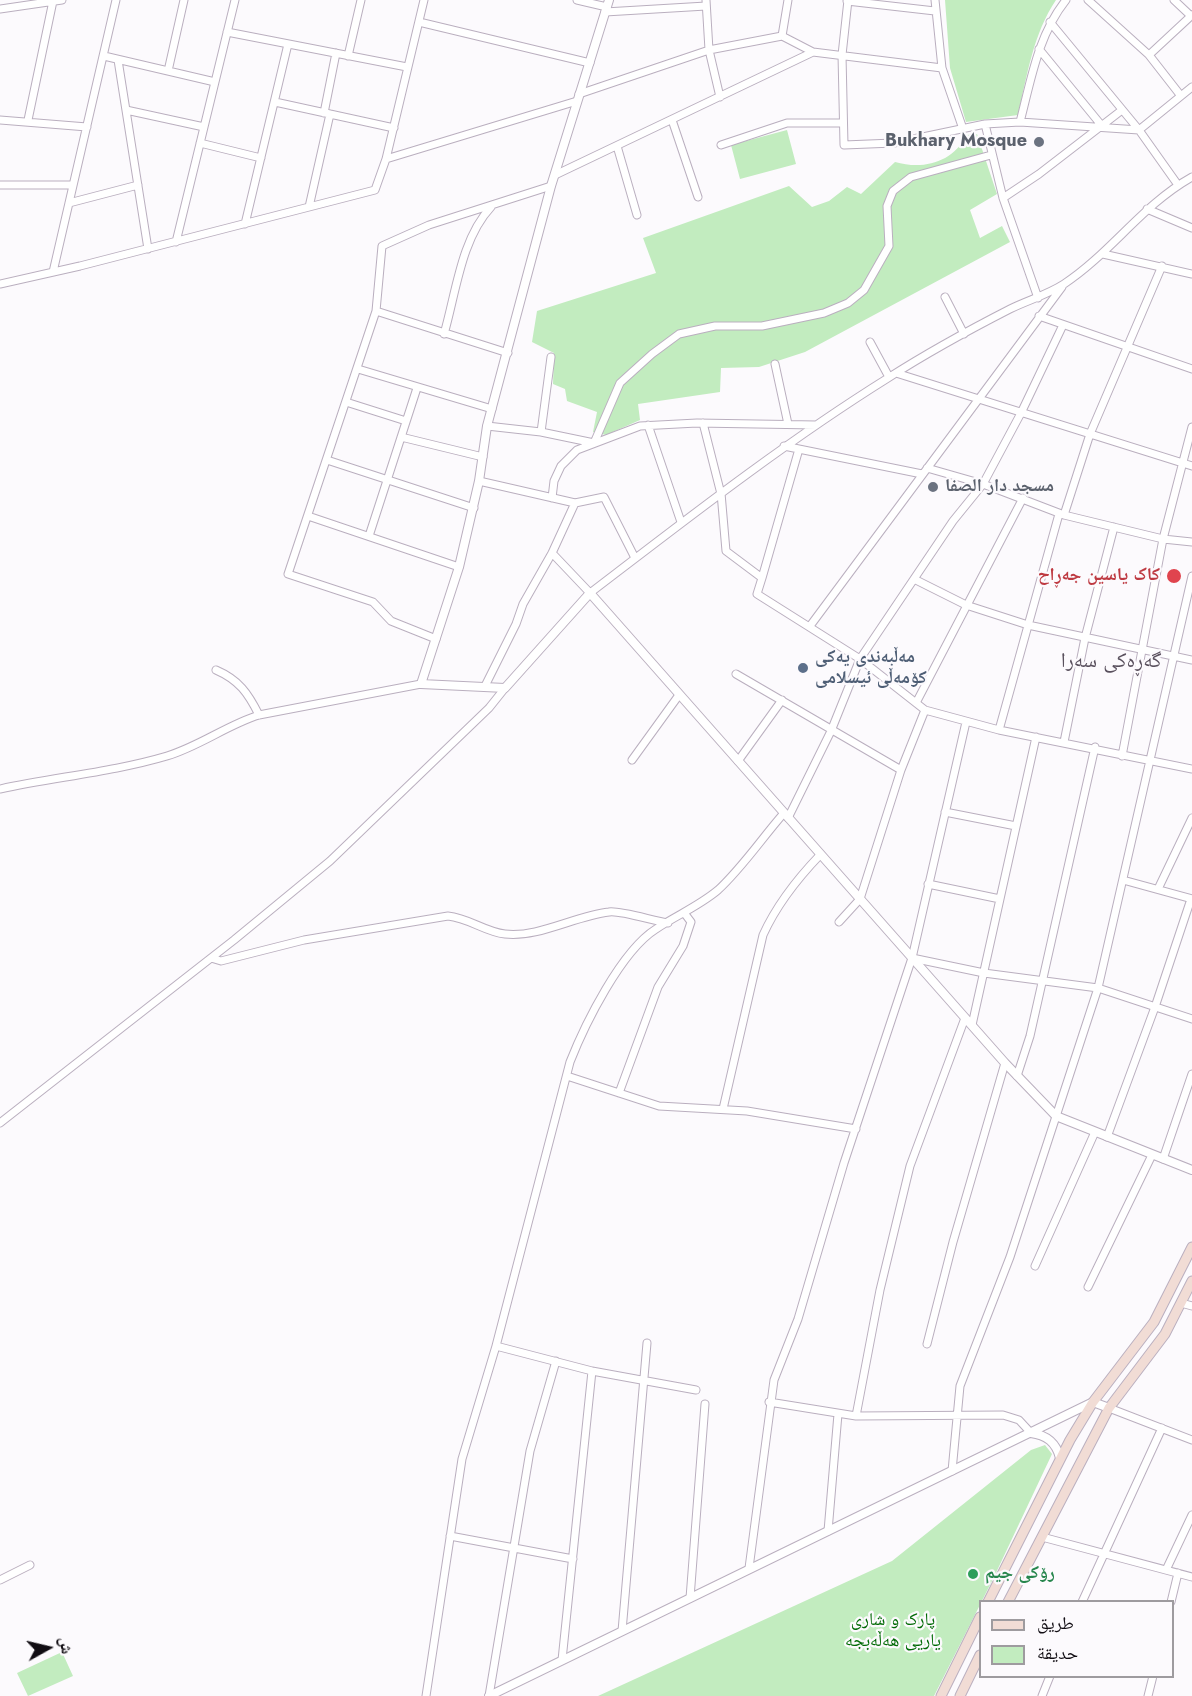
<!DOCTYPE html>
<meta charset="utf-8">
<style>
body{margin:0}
#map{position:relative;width:1192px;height:1696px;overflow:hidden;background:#fcfafd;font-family:Jost,"Noto Naskh Arabic",sans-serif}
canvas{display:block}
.legend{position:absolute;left:979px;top:1600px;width:195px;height:78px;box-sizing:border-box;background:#fcfafd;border:2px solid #9e9b9f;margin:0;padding:8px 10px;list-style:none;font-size:18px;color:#110d13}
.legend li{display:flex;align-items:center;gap:12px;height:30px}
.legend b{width:30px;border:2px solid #9e9b9f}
.north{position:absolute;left:18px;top:1618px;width:60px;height:60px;-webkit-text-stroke:4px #fcfafd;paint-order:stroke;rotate:82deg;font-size:16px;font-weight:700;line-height:24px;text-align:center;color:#110d13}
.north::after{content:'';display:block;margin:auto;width:21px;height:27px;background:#110d13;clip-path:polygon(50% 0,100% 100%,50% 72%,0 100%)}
</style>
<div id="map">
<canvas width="1192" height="1696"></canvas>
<ul class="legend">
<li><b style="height:8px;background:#f1dcd5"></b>طريق</li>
<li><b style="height:16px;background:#c2ecbf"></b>حديقة</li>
</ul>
<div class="north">ش</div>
</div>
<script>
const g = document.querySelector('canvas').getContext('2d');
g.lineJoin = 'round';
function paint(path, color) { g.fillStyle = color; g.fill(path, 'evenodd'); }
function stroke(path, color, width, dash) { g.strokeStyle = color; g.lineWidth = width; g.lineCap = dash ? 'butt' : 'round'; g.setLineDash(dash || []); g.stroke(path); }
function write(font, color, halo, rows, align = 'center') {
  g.font = font + ' Jost,"Noto Naskh Arabic",sans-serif'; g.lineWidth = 4.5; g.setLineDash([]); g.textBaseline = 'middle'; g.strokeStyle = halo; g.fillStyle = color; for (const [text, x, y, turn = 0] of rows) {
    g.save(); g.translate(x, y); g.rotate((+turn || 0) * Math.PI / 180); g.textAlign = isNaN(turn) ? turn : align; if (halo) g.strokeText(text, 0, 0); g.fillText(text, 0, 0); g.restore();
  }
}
paint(new Path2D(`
 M945 0H1056C1033 34 1027 76 1018 115L966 122 950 68Z
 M787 130 796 164 740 179 731 145Z
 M977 134 997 194 970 210 980 238 1002 226 1010 242 805 352 759 367 721 368 720 392 638 404 640 420 606 435 593 432 597 412 567 401 565 389 553 384 554 353 532 342 537 311 656 273 643 238 789 186 812 207 829 201 847 187 861 194 895 162C923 170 952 163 967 135Z
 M1045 1445 1052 1454 994 1577 934 1696H598L892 1561 1031 1450Z
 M62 1652 73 1676 28 1696 17 1673Z`), '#c2ecbf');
const minor = new Path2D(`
 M577 0 607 7
 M706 0 709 50 720 97
 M788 0 782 36 813 52
 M848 0 842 55 844 145 894 143 985 124 1020 122 1139 130 1192 87
 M935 0 942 68 963 129
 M1088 0 1149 55 1181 96
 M1174 0 1191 16
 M847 1 935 11
 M0 9 62 0
 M605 12 706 6
 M419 22 590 63
 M1050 22 1139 130 1178 185
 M227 32 407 67
 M1039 49 1102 126
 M1149 55 1192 15
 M104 56 215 82
 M348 56 361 0
 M118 60 148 249
 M168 71 184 0
 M579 94 709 50 782 36
 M275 102 394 128
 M126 110 204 127
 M324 113 336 53
 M0 120 87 127
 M28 120 53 1
 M672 120 698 197
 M1020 122C1031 80 1038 35 1066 0
 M985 124 1003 198 1038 298
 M200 143 261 158
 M721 145 787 123H842
 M617 146 637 215
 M386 159 577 101
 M555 175 813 52 942 68
 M0 185H73
 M1003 198 1039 174 1122 110
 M69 203 138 185
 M309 207 330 114
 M1147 209 1192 228
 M245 224 288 44
 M176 242 235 0
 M1103 254 1192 274
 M53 272 116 0
 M0 284 80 266 375 190 386 159 424 0
 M945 297 964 334
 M376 311 508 353
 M1039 316 1192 369
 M444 334C456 293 461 239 491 207
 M870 342 889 377
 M775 364 788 424
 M358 369 492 409
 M896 373 1192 466
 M346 402 406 421
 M703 423 721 494
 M648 425 681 522
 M487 426 541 432 594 443 620 383 652 354 679 334 715 326H762L824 313 848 303 864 290 889 246 887 206 893 191 911 177 991 155
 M541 432 551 357
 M401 437 483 457
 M784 446 922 474
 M327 460 474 508
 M927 468 983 484 1064 515 1163 539 1192 542
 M479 481 575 503 552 553 523 604 516 624 485 686
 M721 493 726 551 762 578 757 594 860 659 925 710 999 730 1192 769
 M552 498 554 481 561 466 577 450 640 426 697 423 816 425
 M575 503 604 497 635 558
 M1064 515 1090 434 1162 266
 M308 516 459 567
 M369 536 417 388
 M552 553 590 593C688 518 784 443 888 378 927 353 969 330 1010 309 1028 300 1047 295 1064 284 1111 253 1142 205 1192 177
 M762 578 799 449
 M914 579 966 605 1028 625 1192 660
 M810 626 1062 287
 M436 639 391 621 373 602 288 574 376 311 382 246 429 225 551 186
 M216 670C239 680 248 693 259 715
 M736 674 901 770
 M916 703 1023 498
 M999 730 1059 514
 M1064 742 1085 638 1114 527
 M1122 756 1163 539 1192 427
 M632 760 679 695
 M738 761 782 700
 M0 789C55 777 113 772 167 756 200 746 227 725 259 715L421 684
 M945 812 1016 826
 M788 818 831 731 860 659 953 521 983 484 1021 413 1063 325
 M1123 880 1192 899
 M928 884 1000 899
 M1158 889 1192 818
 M839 922 860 899 901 770 925 710
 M211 958 221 961 304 940 448 916C469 918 485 932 505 934 538 938 575 916 609 912 619 910 654 921 668 923
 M912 958 984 973 1098 988 1192 1019
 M972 1025 1036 737
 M567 1076 659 1106 747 1111 856 1129
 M1017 1076 1030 1036 1095 747
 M619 1093 658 987 683 946 691 922 685 914
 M723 1109 763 935C777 904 797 879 820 855
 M0 1123 234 940 330 861 489 708 505 688
 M1107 1137 1155 1007 1191 899
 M1163 1159 1192 1074
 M1035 1266 1095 1132
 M1088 1287 1152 1155
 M1181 1303 1192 1306
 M927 1344 953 1242 1005 1063
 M496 1346 592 1371 696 1390
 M769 1402 856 1416 1003 1415 1019 1420 1031 1433
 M1109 1408 1192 1440
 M856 1416 880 1290 910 1166 965 1018
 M952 1471 960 1386 1010 1257 1098 988 1192 576
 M828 1531 838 1414
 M450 1536 573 1559
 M1042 1537 1192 1577
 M749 1568 774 1380 798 1319 844 1163 912 958 966 722
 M1166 1570 1192 1515
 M0 1580 30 1565
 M690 1598 705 1404
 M1082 1602 1162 1428
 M1171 1602 1178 1573
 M622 1631 647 1343
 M562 1660 592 1371
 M426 1696 462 1459 496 1346 570 1062C585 1024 621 951 656 929 677 915 699 906 718 890 742 868 762 838 784 813
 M489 1696 530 1451 556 1361
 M1042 1696 1050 1676
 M1148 1696 1153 1676`);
const tertiary = new Path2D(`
 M609 0 551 186 487 426 479 481 459 567 421 684 505 688 590 593 1005 1063 1056 1116 1192 1170
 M1031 1433C1046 1435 1056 1442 1060 1458
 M489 1696 1093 1402 1109 1408`);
const secondary = new Path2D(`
 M988 1602 1070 1440 1093 1402 1154 1322 1192 1247
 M1008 1602 1109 1408 1165 1334 1192 1281
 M941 1696 980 1617
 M960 1696 980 1655`);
stroke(minor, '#baafbf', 9);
stroke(tertiary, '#baafbf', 10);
stroke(secondary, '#baafbf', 11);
stroke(minor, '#fff', 7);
stroke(tertiary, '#fff', 8);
stroke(secondary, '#f1dcd5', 9);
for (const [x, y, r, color] of [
 [1039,142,6,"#6b7280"],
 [933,487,6,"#6b7280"],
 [1174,576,8,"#e0444e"],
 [803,668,6,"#5c6f8a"],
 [973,1574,6,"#2e9e5b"]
]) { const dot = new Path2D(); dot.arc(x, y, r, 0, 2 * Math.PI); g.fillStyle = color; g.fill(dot); stroke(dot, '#fcfafd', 2); }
write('bold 18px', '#5b616d', '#fcfafd', [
 ["Bukhary Mosque",1027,142],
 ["مسجد دار الصفا",945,487,"left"]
], 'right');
write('bold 18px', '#be3a42', '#fcfafd', [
 ["کاک یاسین جەڕاح",1160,576]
], 'right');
write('bold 18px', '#4e5e75', '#fcfafd', [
 ["مەڵبەندی یەکی",815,658],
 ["کۆمەڵی ئیسلامی",815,679]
], 'left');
write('bold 18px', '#27864d', '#fcfafd', [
 ["رۆکی جیم",985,1574]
], 'left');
write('18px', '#006a05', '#fcfafd', [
 ["پارک و شاری",893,1621],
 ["یاریی ھەڵەبجە",893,1642]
]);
write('21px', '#59505d', '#fcfafd', [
 ["گەڕەکی سەرا",1111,662]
]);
</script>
